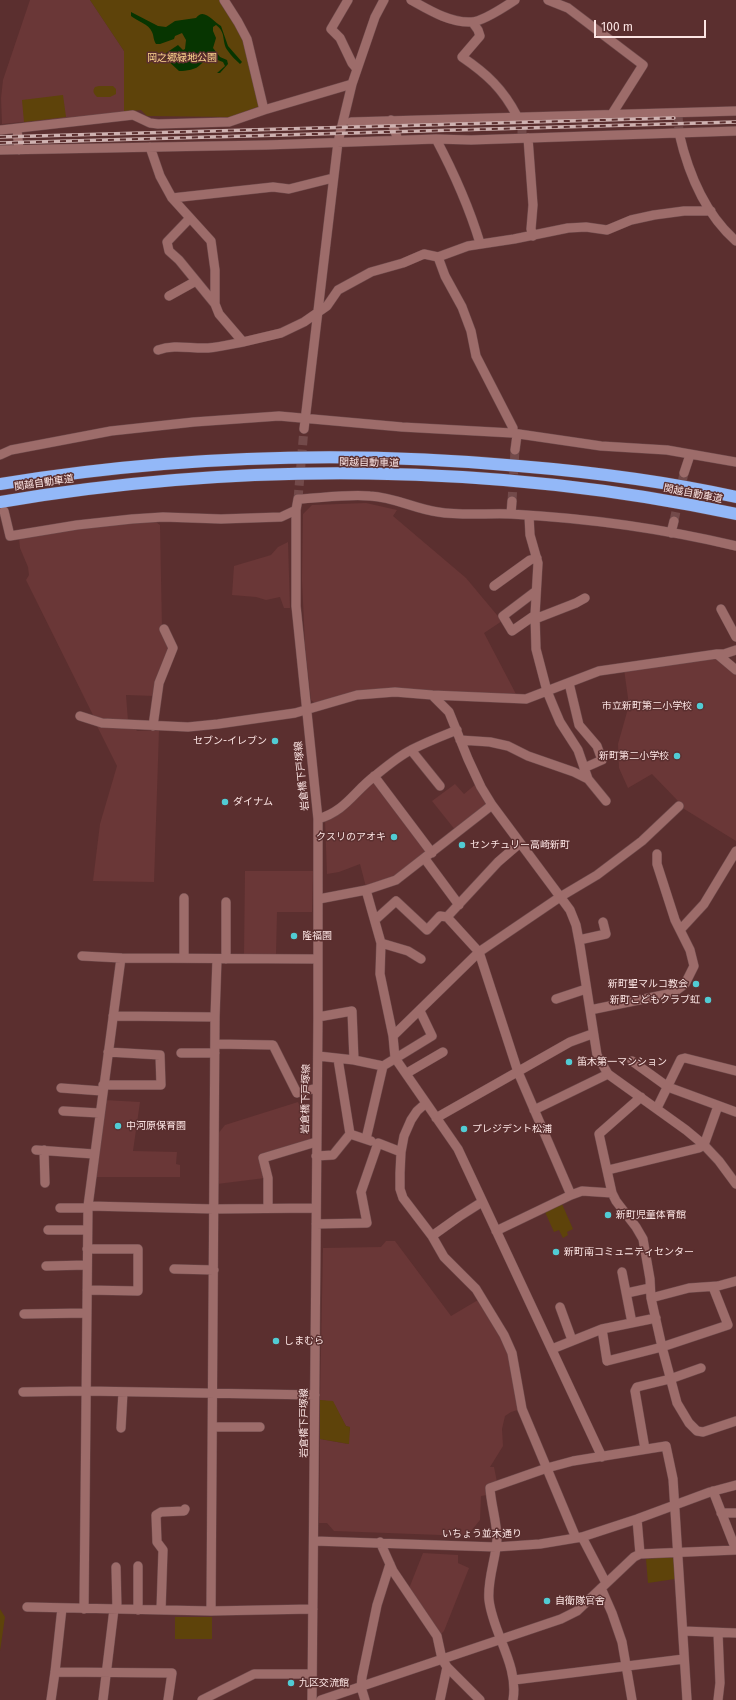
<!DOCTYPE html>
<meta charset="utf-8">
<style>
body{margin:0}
#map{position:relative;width:736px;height:1700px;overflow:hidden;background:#5b2f2f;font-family:"Fira Sans",sans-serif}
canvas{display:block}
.scale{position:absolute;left:594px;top:20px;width:112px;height:18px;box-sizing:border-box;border:2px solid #fce5e4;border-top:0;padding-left:5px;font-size:12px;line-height:14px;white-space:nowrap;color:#fce5e4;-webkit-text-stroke:3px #5b2f2f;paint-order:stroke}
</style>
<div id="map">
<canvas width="736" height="1700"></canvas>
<div class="scale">100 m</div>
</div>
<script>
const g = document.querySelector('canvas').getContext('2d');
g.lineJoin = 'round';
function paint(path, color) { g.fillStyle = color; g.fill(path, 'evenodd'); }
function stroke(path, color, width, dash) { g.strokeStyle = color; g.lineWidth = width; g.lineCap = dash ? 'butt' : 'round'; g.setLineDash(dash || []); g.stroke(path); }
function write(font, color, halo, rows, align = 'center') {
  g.font = font + ' "Fira Sans","Noto Sans JP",sans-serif'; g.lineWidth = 3; g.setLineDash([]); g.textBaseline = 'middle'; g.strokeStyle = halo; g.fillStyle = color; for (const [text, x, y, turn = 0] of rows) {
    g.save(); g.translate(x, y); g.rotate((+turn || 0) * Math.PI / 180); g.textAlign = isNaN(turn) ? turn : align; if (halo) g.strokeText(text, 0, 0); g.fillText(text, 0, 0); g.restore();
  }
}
paint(new Path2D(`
 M30 0H90L124 51V112L2 124 1 98 3 80Z
 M366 503 397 510 393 516 466 578 502 621 484 633 517 696 398 689H370L345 694 316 704 311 700 305 645 302 580 303 514 312 505Z
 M156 522 160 525 162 629 171 648 155 696 126 695 128 721 112 722 94 717 26 580 29 575 28 567 20 548 19 538 104 525Z
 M288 542 290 608H284L280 597 266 600 256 597 232 595 234 566 271 555 278 547Z
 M717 656 736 672V841L681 807 677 803 678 801 652 774 628 788 619 768 618 744 629 705 624 669Z
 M97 726 135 728 137 731 159 730 154 882 93 881 100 824 117 766Z
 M374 781 429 852 397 877 366 887 360 864 339 872 327 874 325 820 339 814 347 808 371 782Z
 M455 784 464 794 476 784 488 804 456 831 432 801Z
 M245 871H313L312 912H277L276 955H244Z
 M104 1100 140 1102 133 1151 177 1152 176 1164 180 1165V1177H94Z
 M298 1102 304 1116 310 1115V1141L262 1156 265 1178 217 1184V1135L225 1125Z
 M386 1241H395L451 1316 478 1300 501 1337 510 1355 521 1409 511 1412 505 1416 502 1429 503 1446 490 1467H494L497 1482 486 1486 487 1495 481 1496 480 1520 467 1536 334 1531 327 1523H319L320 1439 348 1444 350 1427 346 1426 333 1402 320 1400 323 1248 381 1247Z
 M423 1553 458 1555V1563L469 1568 444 1631 439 1636 408 1591Z`), '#6a3737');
paint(new Path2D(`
 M90 0H219L245 40 260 106 230 117 147 116 141 110 124 112V51Z
 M99 86H113L116 89V94L110 97H97C94 94 92 91 95 87Z
 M63 95 66 117 24 122 22 100Z
 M562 1204 573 1229 567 1232 568 1235 563 1238 559 1230 554 1232 545 1212Z
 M320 1400 333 1401 346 1426 350 1427 349 1444 320 1439Z
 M672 1557 674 1560 675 1579 648 1583 646 1559Z
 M0 1609 5 1617 0 1651Z
 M175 1617H212V1639H175Z`), '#5e430a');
paint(new Path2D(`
 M131 12 158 26 166 27 175 21 196 18C204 7 213 22 221 26L228 46 242 62 240 64C236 60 231 56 228 51 221 42 227 33 216 25L213 27V31L216 38 213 48 220 57 227 60 228 64 220 73H217L225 66 223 62 215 59 210 55 207 56C204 58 204 62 201 64 196 70 186 71 179 71L165 58 166 53 178 45 183 50 185 49 186 40 182 33 175 36 174 39 160 44H156C153 39 154 36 152 32 149 24 137 21 131 16Z`), '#073501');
stroke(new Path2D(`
 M678 113 679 133
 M522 138V116
 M298 499 304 429
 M512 501 515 450
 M674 521 684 473`), '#734a4a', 9, [9, 4.5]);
const minor = new Path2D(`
 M224 0 238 22 247 39 264 110
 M348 0 331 29 340 38 352 63 357 69
 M411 0C429 10 450 23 471 22 481 22 506 6 515 0
 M548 0 568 8 643 65 612 114
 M473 23 478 30 480 36 462 57C487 74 503 89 517 116
 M391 120 398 140
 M351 122 736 111
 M17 129 19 150
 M1 130 133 115 150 123 158 124 229 122 264 110 352 84
 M679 133C688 172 705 214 736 241
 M528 138 533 205 531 229 533 236
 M436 139C454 173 469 207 480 243
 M150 147 160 176 172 198 211 241 215 270V304L219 314 243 342 281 333 304 322 327 306 338 290 371 272 403 263 424 254 438 257 445 276 462 307 471 331 476 356 513 428 512 433
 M0 150 266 145 436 139 471 140 736 131
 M172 198 273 187 289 189 333 178
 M190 218 167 242 169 251 179 260 215 304
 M438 257 468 246 514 239 568 228 586 227 607 230 631 220 654 215 684 211H711
 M169 296 196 281
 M158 350C175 344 191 349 208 348 220 347 232 344 243 342
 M304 429 338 142 352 84 375 17 384 0
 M515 450 517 435
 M0 455 11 450 111 431 194 422 279 416 402 427 512 433 601 446 667 450 736 462
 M684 473 690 455
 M4 511 10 536 77 525 132 519 163 517 221 519 281 517 296 510
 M511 514 512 501
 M529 516 530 535 538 563 535 615 536 649 547 691 554 708 560 722 578 750 588 779
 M671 533 674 521
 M494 586 530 560 537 558
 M721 609 736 637
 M535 615 512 631 503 616 536 591
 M535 619 576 603 585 598
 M717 654 736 670
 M569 683 579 725 597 746 602 760 584 768
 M432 695 526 699 599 671 717 654H724L736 650
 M80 716 102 723 188 727 218 724 295 713 357 695 395 692 432 695 449 712 468 759 481 787 492 805 570 910 576 925 580 946 597 1055 608 1074 686 1130 704 1145 719 1161 736 1184
 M153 726 159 683 173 648 164 629
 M460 740 490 742 508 746 528 756 574 772 588 779 606 801
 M411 750 440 786
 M374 776 432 853
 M318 819C346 811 354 791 376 775 387 766 399 756 411 750 426 742 442 736 457 730
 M425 859 459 905
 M366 890 381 943 380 974 393 1036 395 1058 458 1149 602 1457
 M319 899 366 890 396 880 492 805
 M226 902V959
 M447 917 498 862 520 843
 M375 920 396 901 427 930 440 916 447 917 479 952 518 1072 571 1195
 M680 930 704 904 736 851
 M579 940 606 934 603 922
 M381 943 408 951 421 959
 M82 956 121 958 318 959
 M184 958V898
 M556 999 586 989
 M590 1010 673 993 685 984 694 966 690 950 675 920 657 864V854
 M113 1016 215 1017
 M318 1017 352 1011 354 1060
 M393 1036 479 952 560 897 597 875 642 841 679 806
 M216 1044 273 1045 297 1093 317 1088
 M181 1053H215
 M318 1056 354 1060 383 1066 366 1139
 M338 1059 350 1134
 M632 1061 668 1087 736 1112
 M383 1066 432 1036 420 1011
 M407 1073 443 1052
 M103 1085H161L160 1055 108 1052
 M61 1088 102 1091
 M641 1097 599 1134 612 1193 616 1201 636 1227 643 1239 650 1279 651 1298 662 1347 677 1403 689 1423 697 1431 703 1432 736 1421
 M426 1103 417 1111 411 1120 404 1136 401 1152 400 1173V1189L403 1198 432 1236 444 1257 476 1289 504 1335 512 1353 522 1409 576 1538
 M657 1108 681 1059 685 1058 736 1071
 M534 1110 608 1074
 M63 1111 99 1113
 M436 1118 570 1042 592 1034
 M36 1150 94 1154
 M44 1150 45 1183
 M316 1156 333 1155 350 1134 371 1141
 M608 1170 699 1148 704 1145 718 1106
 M88 1206 214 1209 316 1208
 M60 1208H88
 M268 1208V1178L263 1158 316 1142
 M316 1224 367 1223 361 1192 378 1143 401 1152
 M48 1230H87
 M496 1231 571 1195 582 1191 612 1193
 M432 1236 460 1216 482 1202
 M46 1266 87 1265
 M174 1269 214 1270
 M622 1272 632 1323
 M87 1290 138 1291V1249H87
 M627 1293 650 1288
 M651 1298 689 1288 718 1286 736 1281
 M560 1307 572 1340
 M24 1314 87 1313
 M602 1329 607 1361 662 1347 728 1325 713 1287
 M552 1349 602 1329 656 1318
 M23 1392 86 1391 315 1395
 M213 1427H260
 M121 1428 123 1392
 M645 1449 635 1391 637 1387 670 1379 701 1368
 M721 1513H736
 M637 1519 640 1554
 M582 1537 606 1583
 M314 1541 496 1547 540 1544 582 1537 637 1519 710 1492 736 1485
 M380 1542 393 1571 437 1636 442 1659 447 1667 480 1700
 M138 1566V1610
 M116 1567 117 1609
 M601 1588 612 1613 622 1642 632 1700
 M27 1607 211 1611 313 1609
 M84 1609 88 1206 121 958
 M161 1610 163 1550 157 1542 156 1515 161 1512 184 1511 185 1509
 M211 1611 215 1017 217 959
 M683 1631 736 1633
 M718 1633 720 1683 718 1700
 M55 1672 172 1673 168 1700
 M514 1680 684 1659
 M51 1700 55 1672 62 1608
 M103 1700 114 1609
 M202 1700 254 1674H312
 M312 1700 318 1017V819L296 606V510L298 499C321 498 347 494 370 496 394 497 415 509 438 512 462 516 487 513 511 514 584 518 665 529 736 546
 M321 1700 561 1619 577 1611 634 1557 640 1554 736 1550 713 1491
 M365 1700 361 1687 362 1677 377 1605 390 1564
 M440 1700 447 1667
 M513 1700C519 1665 493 1634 489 1600 487 1580 496 1559 497 1539 497 1522 491 1505 490 1488L547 1468 573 1461 666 1446 673 1479 687 1700`);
const highway = new Path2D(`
 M0 484C172 456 346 450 519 466 592 472 664 481 736 497
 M0 502C241 461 497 463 736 514`);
stroke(minor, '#6f4b4c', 10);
stroke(highway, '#6f4b4c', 13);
stroke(minor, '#9d6c6a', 9);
stroke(highway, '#93b8f8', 12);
const rail = new Path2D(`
 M0 137 674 118
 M0 143 736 122`);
stroke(rail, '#cfb2b1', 3.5);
stroke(rail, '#5b2f2f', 2, [6]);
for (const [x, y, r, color] of [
 [700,706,4,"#51ccd4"],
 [275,741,4,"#51ccd4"],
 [677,756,4,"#51ccd4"],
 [225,802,4,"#51ccd4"],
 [394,837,4,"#51ccd4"],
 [462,845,4,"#51ccd4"],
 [294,936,4,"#51ccd4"],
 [696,984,4,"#51ccd4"],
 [708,1000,4,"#51ccd4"],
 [569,1062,4,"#51ccd4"],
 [118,1126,4,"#51ccd4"],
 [464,1129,4,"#51ccd4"],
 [608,1215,4,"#51ccd4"],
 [556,1252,4,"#51ccd4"],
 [276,1341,4,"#51ccd4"],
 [547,1601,4,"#51ccd4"],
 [291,1683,4,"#51ccd4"]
]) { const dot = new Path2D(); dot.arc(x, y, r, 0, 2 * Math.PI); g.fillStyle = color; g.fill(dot); stroke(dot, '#5b2f2f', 1.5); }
write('10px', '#fbd48d', '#5b2f2f', [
 ["岡之郷緑地公園",182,58]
]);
write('10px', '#fce5e4', '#5b2f2f', [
 ["関越自動車道",369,463,1],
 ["関越自動車道",44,483,-8],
 ["関越自動車道",693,494,11],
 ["岩倉橋下戸塚線",302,776,-96],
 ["岩倉橋下戸塚線",306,1099,-89],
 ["岩倉橋下戸塚線",304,1423,-90],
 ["いちょう並木通り",482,1534]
]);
write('10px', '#fce5e4', '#5b2f2f', [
 ["市立新町第二小学校",692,706,"right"],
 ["セブン-イレブン",267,741,"right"],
 ["新町第二小学校",669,756,"right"],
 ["ダイナム",233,802],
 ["クスリのアオキ",386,837,"right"],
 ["センチュリー高崎新町",470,845],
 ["隆福園",302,936],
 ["新町聖マルコ教会",688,984,"right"],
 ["新町こどもクラブ虹",700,1000,"right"],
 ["笛木第一マンション",577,1062],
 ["中河原保育園",126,1126],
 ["プレジデント松浦",472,1129],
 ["新町児童体育館",616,1215],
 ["新町南コミュニティセンター",564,1252],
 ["しまむら",284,1341],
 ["自衛隊官舎",555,1601],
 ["九区交流館",299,1683]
], 'left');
</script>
